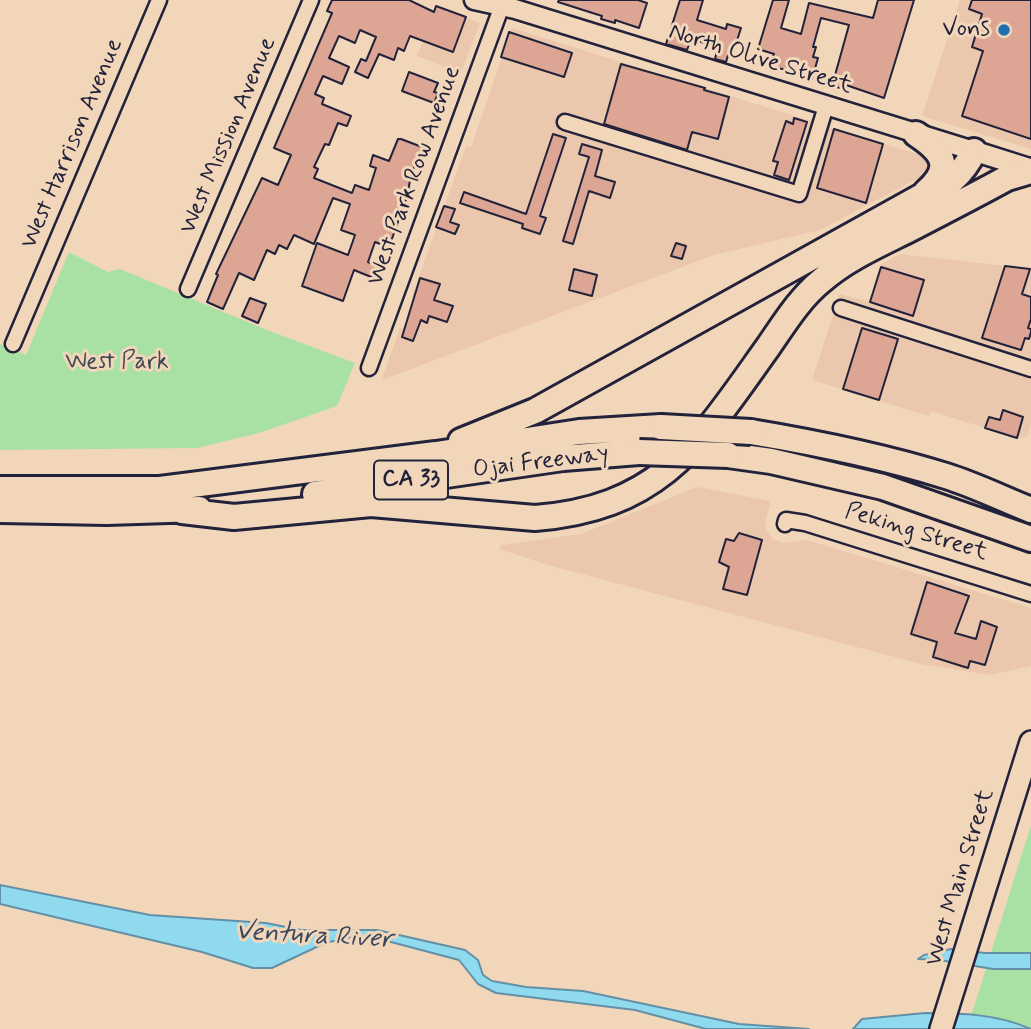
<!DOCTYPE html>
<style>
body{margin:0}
canvas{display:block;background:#f2d6b9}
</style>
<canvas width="1031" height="1029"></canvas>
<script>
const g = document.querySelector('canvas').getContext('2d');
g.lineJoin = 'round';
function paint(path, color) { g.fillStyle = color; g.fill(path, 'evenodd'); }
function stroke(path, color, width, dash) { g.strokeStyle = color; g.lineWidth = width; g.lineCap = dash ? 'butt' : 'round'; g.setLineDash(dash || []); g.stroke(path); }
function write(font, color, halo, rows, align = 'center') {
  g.font = font + ' Mynerve,sans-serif'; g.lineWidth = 6; g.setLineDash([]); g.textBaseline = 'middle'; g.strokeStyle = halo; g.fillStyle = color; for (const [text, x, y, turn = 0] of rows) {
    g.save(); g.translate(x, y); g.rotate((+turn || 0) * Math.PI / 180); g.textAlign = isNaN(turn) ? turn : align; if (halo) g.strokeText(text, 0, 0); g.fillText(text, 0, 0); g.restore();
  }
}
paint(new Path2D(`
 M960 0H1031V149L922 116Z
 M437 5 480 23 461 73 417 56Z
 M512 28 930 158 932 171 820 230 714 255 382 380 400 328 404 329 415 297 412 296 466 146 471 147Z
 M900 254 1031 269V422L1027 437 1017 438 931 411 929 416 812 380 840 294 870 302 882 264Z
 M697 487 771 501 765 523 766 530 773 539 783 543 807 540 1031 608V666L989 675 921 664 548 565 499 549 501 545 581 534Z`), '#ebc7ae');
paint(new Path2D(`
 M69 252 108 272 120 269 267 330 355 363 337 406 259 433 197 448 0 450V344L26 355Z
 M1031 825V1029H967Z`), '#a9e1a4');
const water = new Path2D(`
 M0 885 150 915 266 923 301 930H377L465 950 478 960 483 975 492 981 526 987 583 991 739 1024 809 1029H706L635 1010 496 993 478 984 459 960 391 942 356 936 325 943 272 968H253L202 952 0 904Z
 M951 949 985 953H1031V969H993L939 960 918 959 924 955Z
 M925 1013C962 1013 997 1014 1031 1029H853L862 1019Z`);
paint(water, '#8fdaef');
stroke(water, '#6390a7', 2);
const building = new Path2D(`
 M332 0H409L434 12 436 6 466 17 453 52 410 36 404 51 398 48 394 60 379 54 368 78 355 72 361 59 366 61 376 37 360 30 355 43 339 36 329 58 349 67 342 84 323 76 315 94 324 98 322 104 351 116 347 126 338 123 329 145 325 144 314 167 318 169 314 178 352 193 355 185 369 190 376 168 370 166 373 155 389 161 398 139H401L422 147 411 175 407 197 389 247 375 242 368 262 381 267 376 279 354 270 343 301 302 286 317 243 348 255 355 235 341 230 350 204 333 198 314 244 294 235 287 249 279 245 275 254 267 250 254 280 239 273 223 309 207 302 218 275 216 274 262 178 278 185 291 155 274 148 332 13 327 11Z
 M559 0H638L647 3 639 28 615 20V23L601 19 602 16 558 2Z
 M680 0H703L697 20 726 29 727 24 741 28 733 53 729 52 726 62 715 59 718 47 691 39 687 50 666 44Z
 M773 0H789L781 28 801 34 809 3 873 18 878 0H914L884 98 846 85 845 89 832 86 849 25 821 18 813 47H816L813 57 818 58 812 79 770 65 774 54 758 49Z
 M972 0H1031V139L962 116 983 51 972 47 982 14 969 9Z
 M509 32 572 53 564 77 501 57Z
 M621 64 705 88 704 90 729 97 718 139 692 132 687 150 604 124Z
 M409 72 438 83 434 92 438 93 434 103 402 91Z
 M794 118 807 122 789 180 774 175 778 162 773 161 786 121 793 124Z
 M834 129 883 144 866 203 817 188Z
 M553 134 566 138 540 216 546 218 540 234 522 228 523 224 460 203 464 192 526 214Z
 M582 144 602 150 595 176 615 182 610 198 589 191 573 244 563 241 589 157 579 154Z
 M444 206 455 209 450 222 459 225 455 234 436 227Z
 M676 243 686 246 682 259 671 256Z
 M1005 266 1030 269 1022 294 1031 297V319L1028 328 1031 329V332L1029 339 1025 338 1021 350 982 338Z
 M881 267 924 280 913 316 870 302Z
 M574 269 597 275 592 296 569 290Z
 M420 278 440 284 434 300 453 306 447 322 429 316 427 323 421 320 413 341 402 337Z
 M250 298 266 304 258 323 242 316Z
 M862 328 898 339 879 400 843 389Z
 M1003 410 1023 417 1017 438 985 428 989 417 1000 420Z
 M739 533 762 540 747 595 723 589 729 567 719 562 726 539 734 541Z
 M927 582 969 596 955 633 976 639 981 621 997 627 985 665 970 661 968 668 933 657 937 642 911 634Z`);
paint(building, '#dca594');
stroke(building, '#22223b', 2);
const minor = new Path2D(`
 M565 122 799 194 826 106
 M188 289 311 0
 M841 308 1031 369
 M13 344 159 0
 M369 368 504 0
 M785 524 786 520 805 523 1031 594`);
const tertiary = new Path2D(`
 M474 0 515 9 974 151`);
const secondary = new Path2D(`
 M974 151 1031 169`);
const primary = new Path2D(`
 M941 1029 1031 742`);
const motorway = new Path2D(`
 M916 134C943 152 954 167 926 192
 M751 432C817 443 882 456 946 476 975 485 1003 499 1031 510
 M461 441 535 411 922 196C946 189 963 174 974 151
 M728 455 771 461 883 487 1031 539
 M0 489H160L436 454 579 432 661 427
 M315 494 563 458 639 452
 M0 510 107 512 199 509
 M182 511 234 517 371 504 535 518C662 508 700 442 768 347 784 324 799 299 821 281 846 259 878 245 908 230 941 213 974 196 1007 178L1031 171`);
stroke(minor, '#22223b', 19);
stroke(tertiary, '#22223b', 23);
stroke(secondary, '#22223b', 24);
stroke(primary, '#22223b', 26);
stroke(motorway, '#22223b', 30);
stroke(minor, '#f2d6b9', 14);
stroke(tertiary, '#f2d6b9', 18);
stroke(secondary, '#f2d6b9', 19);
stroke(primary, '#f2d6b9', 21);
stroke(motorway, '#f2d6b9', 24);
const motorwayBridge = new Path2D(`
 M661 427 751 432
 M639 452 728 455`);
stroke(motorwayBridge, '#22223b', 30, []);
stroke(motorwayBridge, '#f2d6b9', 24);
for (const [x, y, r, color] of [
 [1004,30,7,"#1f6fb2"]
]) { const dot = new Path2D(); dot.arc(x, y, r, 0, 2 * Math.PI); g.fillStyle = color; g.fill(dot); stroke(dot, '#f2d6b9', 2.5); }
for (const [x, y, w] of [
 [411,480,74]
]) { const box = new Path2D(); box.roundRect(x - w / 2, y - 19.5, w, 39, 5); g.fillStyle = '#f2d6b9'; g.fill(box); stroke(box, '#22223b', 2); }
write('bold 23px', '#22223b', null, [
 ["CA 33",411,480]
]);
write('24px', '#22223b', '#f2d6b9', [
 ["Vons",990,30]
], 'right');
write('24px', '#22223b', '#f2d6b9', [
 ["North Olive Street",760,60,17],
 ["West Mission Avenue",229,136,-67],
 ["West Harrison Avenue",73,144,-67],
 ["West Park Row Avenue",415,176,-70],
 ["Ojai Freeway",541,463,-7],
 ["Peking Street",916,533,17],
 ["West Main Street",961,878,-73]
]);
write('24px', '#3d4850', '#f2d6b9', [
 ["West Park",117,363]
]);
write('italic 26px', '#38475f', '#f2d6b9', [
 ["Ventura River",314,937,3]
]);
</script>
